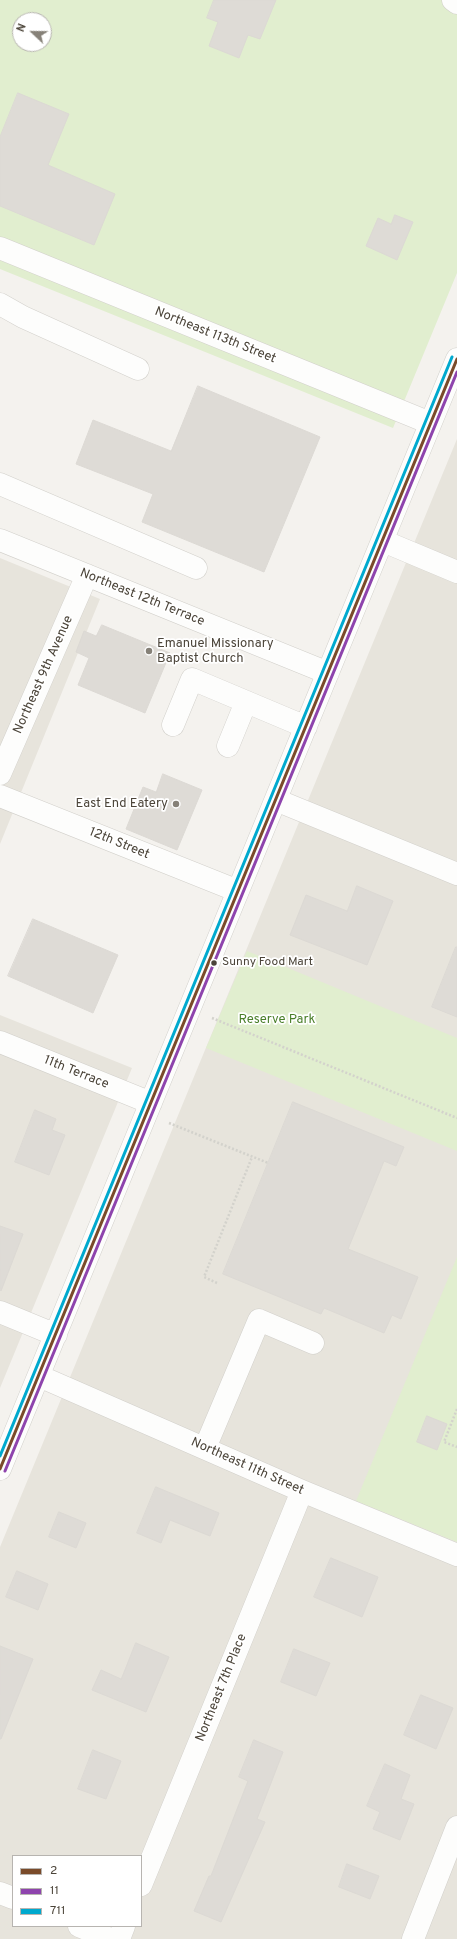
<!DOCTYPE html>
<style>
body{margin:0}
#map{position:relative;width:457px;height:1939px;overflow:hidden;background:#f4f2ee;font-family:Overpass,sans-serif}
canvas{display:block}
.legend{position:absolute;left:12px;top:1855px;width:130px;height:72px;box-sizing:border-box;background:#fff;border:1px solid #b7b4b0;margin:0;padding:5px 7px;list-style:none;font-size:12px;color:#4b4439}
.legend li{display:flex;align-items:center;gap:8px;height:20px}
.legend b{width:20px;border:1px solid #b7b4b0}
.north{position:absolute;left:12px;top:12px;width:40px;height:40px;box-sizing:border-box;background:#fff;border:1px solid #b7b4b0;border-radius:50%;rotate:292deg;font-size:11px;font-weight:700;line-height:16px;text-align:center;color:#4b4439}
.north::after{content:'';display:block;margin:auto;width:14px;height:18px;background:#868178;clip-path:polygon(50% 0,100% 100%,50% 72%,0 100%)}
</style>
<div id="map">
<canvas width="457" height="1939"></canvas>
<ul class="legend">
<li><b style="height:5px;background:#7a4b2a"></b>2</li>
<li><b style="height:5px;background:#8e44ad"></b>11</li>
<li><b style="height:5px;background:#00a9ce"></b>711</li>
</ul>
<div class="north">N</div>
</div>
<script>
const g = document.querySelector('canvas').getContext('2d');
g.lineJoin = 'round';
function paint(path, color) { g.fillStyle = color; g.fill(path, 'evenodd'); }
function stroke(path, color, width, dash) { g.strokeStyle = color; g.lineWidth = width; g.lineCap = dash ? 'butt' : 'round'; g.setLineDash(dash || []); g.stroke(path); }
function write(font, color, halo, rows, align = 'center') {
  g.font = font + ' Overpass,sans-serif'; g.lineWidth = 3.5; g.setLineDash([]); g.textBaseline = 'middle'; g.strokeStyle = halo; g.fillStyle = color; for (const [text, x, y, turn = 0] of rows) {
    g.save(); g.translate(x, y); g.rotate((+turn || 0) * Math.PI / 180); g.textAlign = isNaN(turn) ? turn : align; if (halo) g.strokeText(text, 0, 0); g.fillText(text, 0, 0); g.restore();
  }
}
paint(new Path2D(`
 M457 439V1939H0V1547ZM13 1856H141V1926H13Z
 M0 558 100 599 0 844Z
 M0 1015 132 1068 0 1388Z`), '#e7e4dc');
paint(new Path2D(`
 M0 0H457V273L393 428 0 269ZM20 20H44V44H20Z
 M247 951 457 1038V1151L206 1048Z
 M457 1257V1542L356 1501Z`), '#e1eecf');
const building = new Path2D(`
 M214 0H276L260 39 248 35 239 58 209 46 218 22 207 18Z
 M18 93 69 114 48 165 115 194 94 245 0 206V137Z
 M395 215 413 222 397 260 366 246 378 218 391 224Z
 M198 386 320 437 264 572 142 522 153 494 76 464 93 420 171 451Z
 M102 625 170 653 145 713 78 685 89 658 76 652 84 631 96 636Z
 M163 774 202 790 177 850 126 829 143 787 156 792Z
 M357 886 393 901 367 965 290 935 306 895 347 911Z
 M33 919 118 955 93 1013 8 976Z
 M456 947H457V1017L432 1007Z
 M293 1102 404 1147 396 1166 384 1161 348 1249 418 1277 401 1319 392 1315 384 1333 324 1308 321 1314 223 1274Z
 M35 1110 56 1119 52 1130 65 1135 49 1175 15 1162Z
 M0 1226 23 1234 1 1291 0 1290Z
 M427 1416 447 1424 437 1450 417 1442Z
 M156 1487 219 1513 210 1536 170 1520 161 1543 137 1533Z
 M59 1512 86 1523 76 1548 49 1537Z
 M331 1558 378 1577 362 1617 314 1597Z
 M17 1571 48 1584 38 1610 6 1597Z
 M136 1643 169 1657 146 1712 92 1690 101 1670 121 1679Z
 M0 1646 33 1659 1 1739H0Z
 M294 1649 330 1663 316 1696 281 1682Z
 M421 1695 453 1708 436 1749 404 1735Z
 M254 1740 283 1752 257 1819 265 1822 221 1922 194 1911 209 1876H211L248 1781 239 1777Z
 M93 1750 121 1761 106 1799 78 1789Z
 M385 1764 410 1775 401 1799 414 1804 400 1840 373 1829 380 1812 367 1806Z
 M347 1864 379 1876 370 1899 339 1887Z`);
paint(building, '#dedbd6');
stroke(building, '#dcd9d4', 1);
const minor = new Path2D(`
 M453 0 457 3
 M0 248 430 423
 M0 304 23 317 138 369
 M0 484 196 568
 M0 540 328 673
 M383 541 457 572
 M173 725 192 679 306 727
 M228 746 246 702
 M0 774 87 575
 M0 796 238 891
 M276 800 457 874
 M0 1042 151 1103
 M0 1312 56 1335
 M39 1376 302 1491 457 1555
 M205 1448 259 1320 313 1343
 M0 1469 457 359
 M141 1885 302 1491
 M0 1893 13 1898
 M79 1926 110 1939
 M119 1939 124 1926
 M413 1939 457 1827`);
stroke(minor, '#d2d0cb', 23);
stroke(new Path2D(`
 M212 1018 457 1118
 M169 1123 268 1163
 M217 1283 204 1277 252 1157
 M457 1409 444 1442 457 1447`), '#d3d2cc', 2.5, [2, 2]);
stroke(minor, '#fdfdfc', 22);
stroke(new Path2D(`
 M0 1469 457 359`), '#7a4b2a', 3);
stroke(new Path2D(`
 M5 1471 457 372`), '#8e44ad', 3);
stroke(new Path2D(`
 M0 1456 452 357`), '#00a9ce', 3);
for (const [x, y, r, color] of [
 [149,651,4,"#868178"],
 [176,804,4,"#868178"],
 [214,963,3.5,"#4b4439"]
]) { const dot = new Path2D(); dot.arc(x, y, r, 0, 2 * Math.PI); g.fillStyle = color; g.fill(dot); stroke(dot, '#fff', 1.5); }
write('12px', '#4b4439', '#fff', [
 ["Sunny Food Mart",222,963]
], 'left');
write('13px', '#4b4439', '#fff', [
 ["Northeast 113th Street",215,336,22],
 ["Northeast 12th Terrace",142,598,22],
 ["Northeast 9th Avenue",44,675,-66],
 ["12th Street",119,844,22],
 ["11th Terrace",76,1073,22],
 ["Northeast 11th Street",247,1467,24],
 ["Northeast 7th Place",222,1688,-68]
]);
write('13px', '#4b4439', '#fff', [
 ["Emanuel Missionary",157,644],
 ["Baptist Church",157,659],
 ["East End Eatery",168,804,"right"]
], 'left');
write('13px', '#4a7f2a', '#fff', [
 ["Reserve Park",277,1020]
]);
</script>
